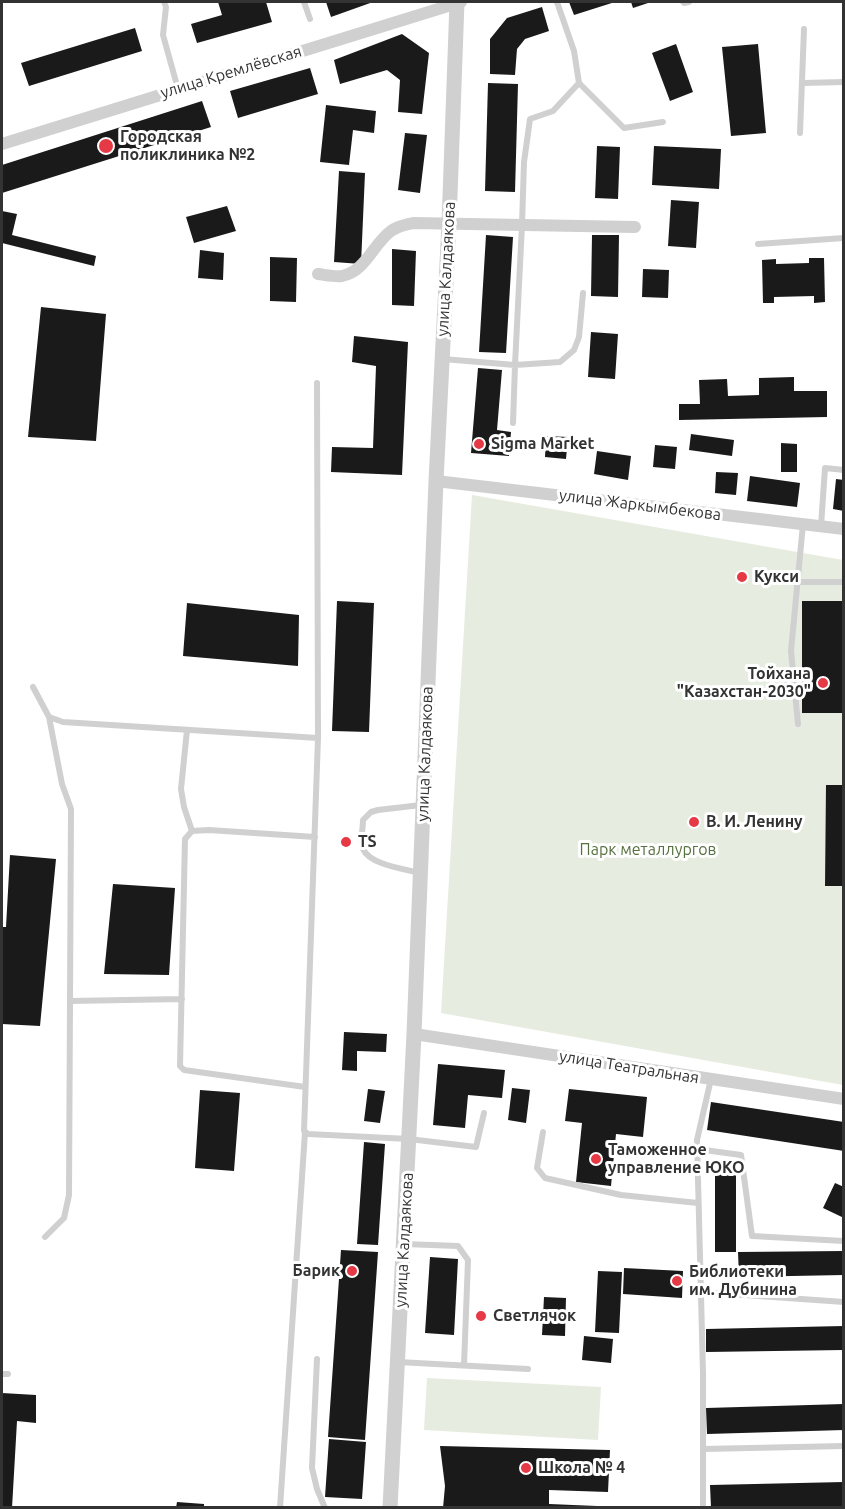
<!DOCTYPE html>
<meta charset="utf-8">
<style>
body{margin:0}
#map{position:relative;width:845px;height:1509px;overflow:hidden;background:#fff;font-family:Ubuntu,sans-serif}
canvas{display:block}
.frame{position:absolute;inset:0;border:3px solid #333;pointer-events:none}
</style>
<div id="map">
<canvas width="845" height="1509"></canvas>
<div class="frame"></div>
</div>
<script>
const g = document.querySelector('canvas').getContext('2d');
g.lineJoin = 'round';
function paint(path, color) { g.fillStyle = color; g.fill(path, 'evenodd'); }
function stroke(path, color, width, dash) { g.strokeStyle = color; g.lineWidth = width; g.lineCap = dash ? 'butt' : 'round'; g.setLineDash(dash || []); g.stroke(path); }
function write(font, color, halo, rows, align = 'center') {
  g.font = font + ' Ubuntu,sans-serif'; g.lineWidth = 6; g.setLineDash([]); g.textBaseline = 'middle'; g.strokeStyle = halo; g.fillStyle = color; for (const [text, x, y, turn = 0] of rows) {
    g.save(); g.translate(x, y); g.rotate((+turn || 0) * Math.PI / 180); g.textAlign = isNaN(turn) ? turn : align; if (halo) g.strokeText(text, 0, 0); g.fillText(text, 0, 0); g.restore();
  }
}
paint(new Path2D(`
 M472 495 843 560V1085L441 1013Z
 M427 1378 601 1387 598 1440 424 1430Z`), '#e6ecdf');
paint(new Path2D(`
 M218 2H266L272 22 197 43 191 24 222 15Z
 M326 2H373L331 17Z
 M569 2H615L574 15Z
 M631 2H651L633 8Z
 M542 7 549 31 525 39 517 49 515 75 490 74V39L507 18Z
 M135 28 142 51 29 86 21 63Z
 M402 34 429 53 422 114 398 112 400 80 387 70 340 84 334 60Z
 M676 44 693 92 670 101 652 53Z
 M758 44 766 133 731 136 722 47Z
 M310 68 318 94 238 118 230 91Z
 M488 83 518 84 515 192 485 191Z
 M202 101 211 127 2 193V165Z
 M326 105 376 111 374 133 353 130 349 165 320 162Z
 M405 133 427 135 420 193 398 190Z
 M597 146 620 147 618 199 595 198Z
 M654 146 721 149 719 189 652 185Z
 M339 171 365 173 361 264 334 262Z
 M671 200 699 202 696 248 668 246Z
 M227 206 236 231 194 243 186 217Z
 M2 211 17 214 12 235 96 256 94 266 2 243Z
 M486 235 513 237 506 353 479 352Z
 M592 235H619L618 297 591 296Z
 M392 249 416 251 414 306 392 305Z
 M200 250 224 253 223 280 198 278Z
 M270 257 297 258 296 302 270 301Z
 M809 258H824L825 302 814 303V296L774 297V303H763L762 260 776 259V264L809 263Z
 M643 269 669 270 668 298 642 297Z
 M41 307 106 314 96 441 28 437Z
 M591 332 618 334 615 379 588 377Z
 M354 336 408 342 402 475 331 472 332 447 373 448 376 366 352 362Z
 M478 368 502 370 497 430 511 432 509 456 471 453Z
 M794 377V391H827V417L679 420V404H700L699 380 727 379 728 396 759 395V378Z
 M691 434 734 440 732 456 689 450Z
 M546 436 568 437 566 459 545 457Z
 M781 443 797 444V472H781Z
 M655 445 677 447 675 469 653 467Z
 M597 451 631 456 628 480 594 474Z
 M716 472 738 473 736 495 715 493Z
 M750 476 800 483 797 507 747 501Z
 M836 479 844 480V511L833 509Z
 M337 601 374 603 369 732 332 731Z
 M802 601H844V713H802Z
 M187 603 299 615 298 666 183 656Z
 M826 785H844V886H825Z
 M10 855 56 859 40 1026 2 1024V927H6Z
 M113 884 175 888 169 975 104 974Z
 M344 1032 387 1034 386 1052 357 1051V1071L342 1070Z
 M438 1064 505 1070 502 1098 468 1095 465 1128 433 1125Z
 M512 1088 530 1090 526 1123 508 1120Z
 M368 1089 385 1091 380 1123 364 1121Z
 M569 1089 647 1097 643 1137 616 1134 611 1186 576 1182 582 1123 565 1121Z
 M200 1090 240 1093 234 1171 195 1168Z
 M711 1102 844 1122V1151L707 1130Z
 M364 1142 385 1144 378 1245 357 1244Z
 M715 1162H736V1252H715Z
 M835 1183 844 1187V1218L823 1208Z
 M341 1250 378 1252 365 1440 328 1437Z
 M844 1251V1275L739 1277 738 1252Z
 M430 1257 458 1259 454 1335 425 1333Z
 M624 1268 683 1271 682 1298 623 1294Z
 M598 1271 622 1272 619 1333 595 1332Z
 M544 1297 566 1298 565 1336 542 1335Z
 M844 1326V1350L706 1352V1329Z
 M584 1336 613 1339 611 1363 582 1360Z
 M2 1393 36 1395V1423L17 1421 12 1508H2Z
 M844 1404V1430L707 1434 706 1408Z
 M329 1439 366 1442 362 1499 325 1497Z
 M440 1446 610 1450 608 1492 549 1490V1504L597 1506V1508H443L445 1486Z
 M844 1482V1508H711L710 1485Z
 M177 1502 204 1504V1508H176Z`), '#1a1a1a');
stroke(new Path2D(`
 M164 2 166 7 163 35 178 89
 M304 2 310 19
 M557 2 574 51 579 83 553 111 530 119 524 162 522 225 515 365 560 362 574 350 579 337 583 293
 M683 2 684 3 689 2
 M579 83 624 128 663 122
 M803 83 844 82
 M800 133 804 29
 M758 244 844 238
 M443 359 515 365 513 423
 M317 383 318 738 304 1131 308 1134 409 1139 476 1147 484 1113
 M821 526 825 468 844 470
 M797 582H844
 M33 687 49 717 63 722 318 738
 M798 724 791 651 803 524
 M187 730 181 789 184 807 192 831
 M420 873C405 869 370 865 363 849 360 841 363 829 363 820L371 812 378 810 421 805
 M70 1001 182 999
 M305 1087 184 1070 180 1066 185 839 192 831 209 830 315 837
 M543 1132 537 1168 545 1178 621 1195 698 1203
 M697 1149 741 1155 752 1236 844 1241
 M45 1237 64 1218 69 1195 71 809 62 784 49 717
 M404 1244 458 1246 468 1260 464 1365
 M701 1292 844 1302
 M317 1359 312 1468 317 1489 325 1508
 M398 1362 528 1369
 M2 1374H8
 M703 1449 844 1446
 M280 1508 305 1132
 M703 1508V1373L697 1140 711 1079`), '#d0d0d0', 6);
stroke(new Path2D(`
 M2 144 461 2
 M318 274C326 275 335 277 342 276 366 271 373 244 391 231 398 226 405 225 413 223L635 227
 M436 481 844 529
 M414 1034 844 1099`), '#d0d0d0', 12);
stroke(new Path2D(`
 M390 1508 414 1034 436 481 449 224 457 2`), '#d0d0d0', 15);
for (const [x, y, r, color] of [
 [106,146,8,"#e63946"],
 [479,444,6,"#e63946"],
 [742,577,6,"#e63946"],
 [823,683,6,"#e63946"],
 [694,822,6,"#e63946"],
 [346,842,6,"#e63946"],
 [596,1159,6,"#e63946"],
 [352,1271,6,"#e63946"],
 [677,1281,6,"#e63946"],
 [481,1316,6,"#e63946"],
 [526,1468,6,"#e63946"]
]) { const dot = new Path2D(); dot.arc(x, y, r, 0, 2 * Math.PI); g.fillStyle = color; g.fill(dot); stroke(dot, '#fff', 2); }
write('16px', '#333', '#fff', [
 ["улица Кремлёвская",231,72,-17],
 ["улица Калдаякова",446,269,-87],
 ["улица Жаркымбекова",640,505,7],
 ["улица Калдаякова",425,754,-88],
 ["улица Театральная",629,1067,9],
 ["улица Калдаякова",404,1240,-87]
]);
write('bold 16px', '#333', '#fff', [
 ["Городская",120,137],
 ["поликлиника №2",120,155],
 ["Sigma Market",491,444],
 ["Кукси",754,577],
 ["Тойхана",811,674,"right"],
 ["\"Казахстан-2030\"",811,692,"right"],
 ["В. И. Ленину",706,822],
 ["TS",358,842],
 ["Таможенное",608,1150],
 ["управление ЮКО",608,1168],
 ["Барик",340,1271,"right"],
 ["Библиотеки",689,1272],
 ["им. Дубинина",689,1290],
 ["Светлячок",493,1316],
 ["Школа № 4",538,1468]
], 'left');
write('16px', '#56703f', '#fff', [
 ["Парк металлургов",648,850]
]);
</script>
